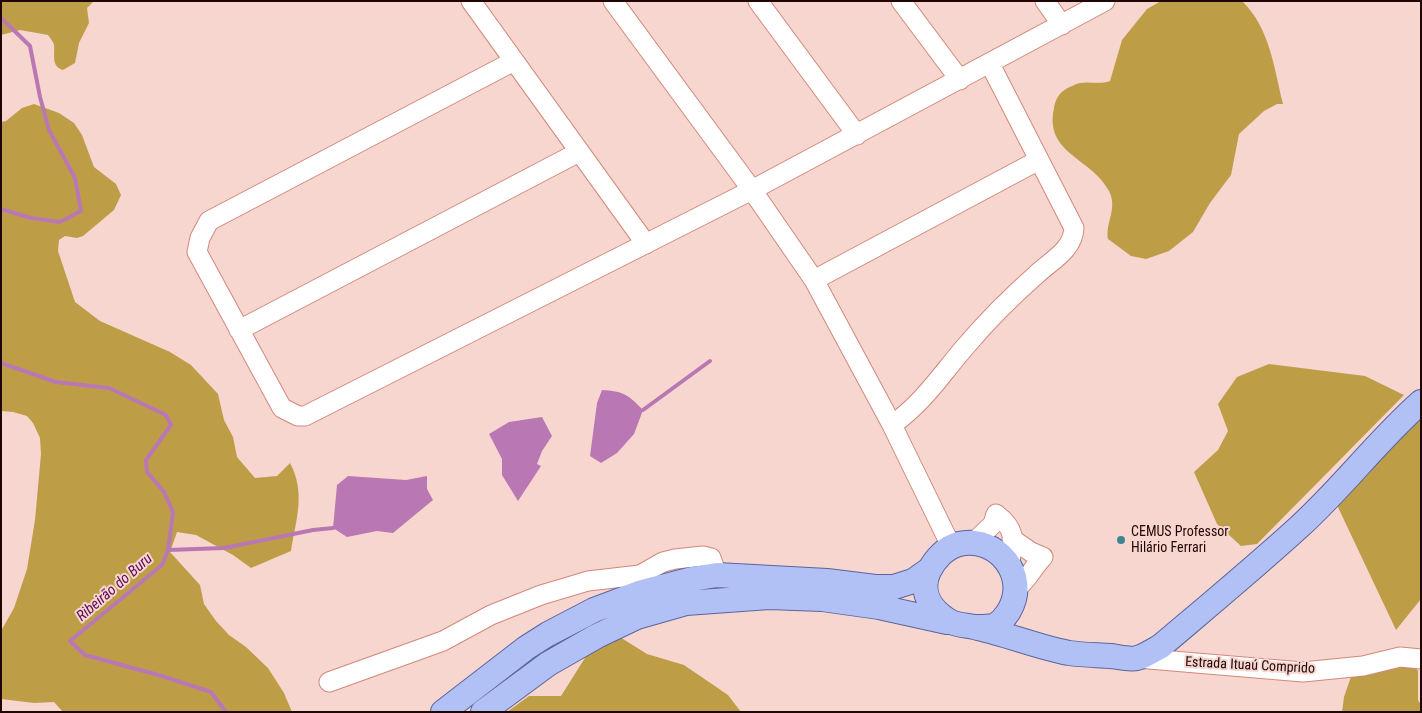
<!DOCTYPE html>
<meta charset="utf-8">
<style>
body{margin:0}
#map{position:relative;width:1422px;height:713px;overflow:hidden;background:#f7d6d0;font-family:"Roboto Condensed",sans-serif}
canvas{display:block}
.frame{position:absolute;inset:0;border:2px solid #1f0503;pointer-events:none}
</style>
<div id="map">
<canvas width="1422" height="713"></canvas>
<div class="frame"></div>
</div>
<script>
const g = document.querySelector('canvas').getContext('2d');
g.lineJoin = 'round';
function paint(path, color) { g.fillStyle = color; g.fill(path, 'evenodd'); }
function stroke(path, color, width, dash) { g.strokeStyle = color; g.lineWidth = width; g.lineCap = dash ? 'butt' : 'round'; g.setLineDash(dash || []); g.stroke(path); }
function write(font, color, halo, rows, align = 'center') {
  g.font = font + ' "Roboto Condensed",sans-serif'; g.lineWidth = 4; g.setLineDash([]); g.textBaseline = 'middle'; g.strokeStyle = halo; g.fillStyle = color; for (const [text, x, y, turn = 0] of rows) {
    g.save(); g.translate(x, y); g.rotate((+turn || 0) * Math.PI / 180); g.textAlign = isNaN(turn) ? turn : align; if (halo) g.strokeText(text, 0, 0); g.fillText(text, 0, 0); g.restore();
  }
}
paint(new Path2D(`
 M1 1H94L87 8 89 23 79 43 75 63 63 70C51 66 55 56 54 45 53 41 50 38 48 35L20 30 1 35Z
 M1161 1 1243 2C1270 29 1274 68 1283 104H1277L1264 111 1239 134 1231 175 1210 203 1193 232 1169 251 1146 259 1131 256 1108 239C1105 223 1118 209 1109 191 1091 157 1044 154 1054 108 1055 100 1059 93 1066 89 1070 87 1075 84 1080 83 1090 81 1099 85 1110 81L1122 40 1147 9Z
 M34 104 59 113 74 123 82 135 94 167 116 184 121 195 114 210 83 236 77 238 65 236 59 240 58 251 75 302 100 321 170 352 191 365 218 394 224 420 233 437 237 457 255 478 277 476 290 463C306 493 296 519 291 551L251 568 233 555 196 535 177 532 170 552 200 585 204 604 216 621 229 635 246 647 268 668 284 693 292 712H63L54 702 34 703 1 699V631L14 608 27 569 35 520 41 454 40 438 33 423 27 416 13 412 1 411V122L6 121 22 108Z
 M1269 364 1365 376 1404 395 1257 544 1241 546 1217 524 1194 472 1218 450 1228 431 1218 404 1237 377Z
 M1421 418V599L1396 630 1336 503 1384 451Z
 M600 634H615L647 654 684 665 728 695 741 712H507L529 696H561Z
 M1410 660 1418 671V700L1421 705V712H1342L1344 697 1354 668Z`), '#bd9e47');
paint(new Path2D(`
 M602 390C623 391 629 395 643 410L634 434 617 453 601 463 590 456 597 403Z
 M542 417 552 436 542 451 537 464 541 466 518 501 502 475V459L489 434 509 422Z
 M348 476 406 480 427 476V489L433 500 393 533 377 531 347 537 333 528 337 485Z`), '#b978b3');
stroke(new Path2D(`
 M1 18 30 46 40 97 49 130 75 178 81 211 60 222 31 218 1 209
 M1 363 56 382 109 388 166 415 171 425 146 460 147 472 164 492 173 512 168 550 162 565 70 641 85 655 162 676 211 692 226 712
 M643 410 710 361
 M168 550 224 548 313 530 333 528`), '#b978b3', 4);
const minor = new Path2D(`
 M471 1 646 244
 M613 1 752 190 814 280 892 425 951 546
 M758 1 857 135
 M901 1 960 80
 M1045 1 1062 25
 M514 61 209 221 200 238 197 252 282 408 298 416H305L752 190 1105 1
 M814 280 1039 160
 M239 330 579 152
 M892 425C924 402 940 376 965 347 987 321 1011 297 1037 274 1052 260 1073 250 1074 228L990 64
 M1012 539 1031 552 1043 557C1033 567 1028 580 1017 588
 M972 544 993 524 996 514C1017 530 1014 540 1009 565
 M1137 658 1303 672 1363 666 1400 657 1421 659
 M329 682 443 641 491 615 541 595 588 581 640 575 663 562 675 559 703 556 711 558 717 575`);
const major = new Path2D(`
 M978 627C982 627 988 627 993 626 1000 624 1005 617 1009 611 1030 575 996 535 959 544 946 547 935 559 929 571 919 592 931 610 949 621 957 626 969 625 978 628 1009 635 1038 647 1069 653 1083 655 1097 655 1111 656 1119 657 1130 660 1137 658 1145 656 1154 650 1161 646 1207 607 1254 568 1299 527 1342 488 1377 441 1421 402
 M443 712 526 648 548 634 594 610 642 592 692 579 717 575 827 581 875 587H894L913 581 930 569
 M483 712 548 664 597 636 637 617 686 603 769 597 822 599 879 607 947 622`);
stroke(minor, '#d2887b', 21);
stroke(major, '#5c649c', 26);
stroke(minor, '#fff', 19);
stroke(major, '#b1c1f5', 24);
for (const [x, y, r, color] of [
 [1121,540,5,"#3f8490"]
]) { const dot = new Path2D(); dot.arc(x, y, r, 0, 2 * Math.PI); g.fillStyle = color; g.fill(dot); stroke(dot, '#f7d6d0', 2); }
write('14px', '#1f0503', '#f7d6d0', [
 ["CEMUS Professor",1131,532],
 ["Hilário Ferrari",1131,548]
], 'left');
write('14px', '#1f0503', '#f7d6d0', [
 ["Estrada Ituaú Comprido",1250,666,3]
]);
write('italic 15px', '#5c0b59', '#f7d6d0', [
 ["Ribeirão do Buru",115,588,-41]
]);
</script>
